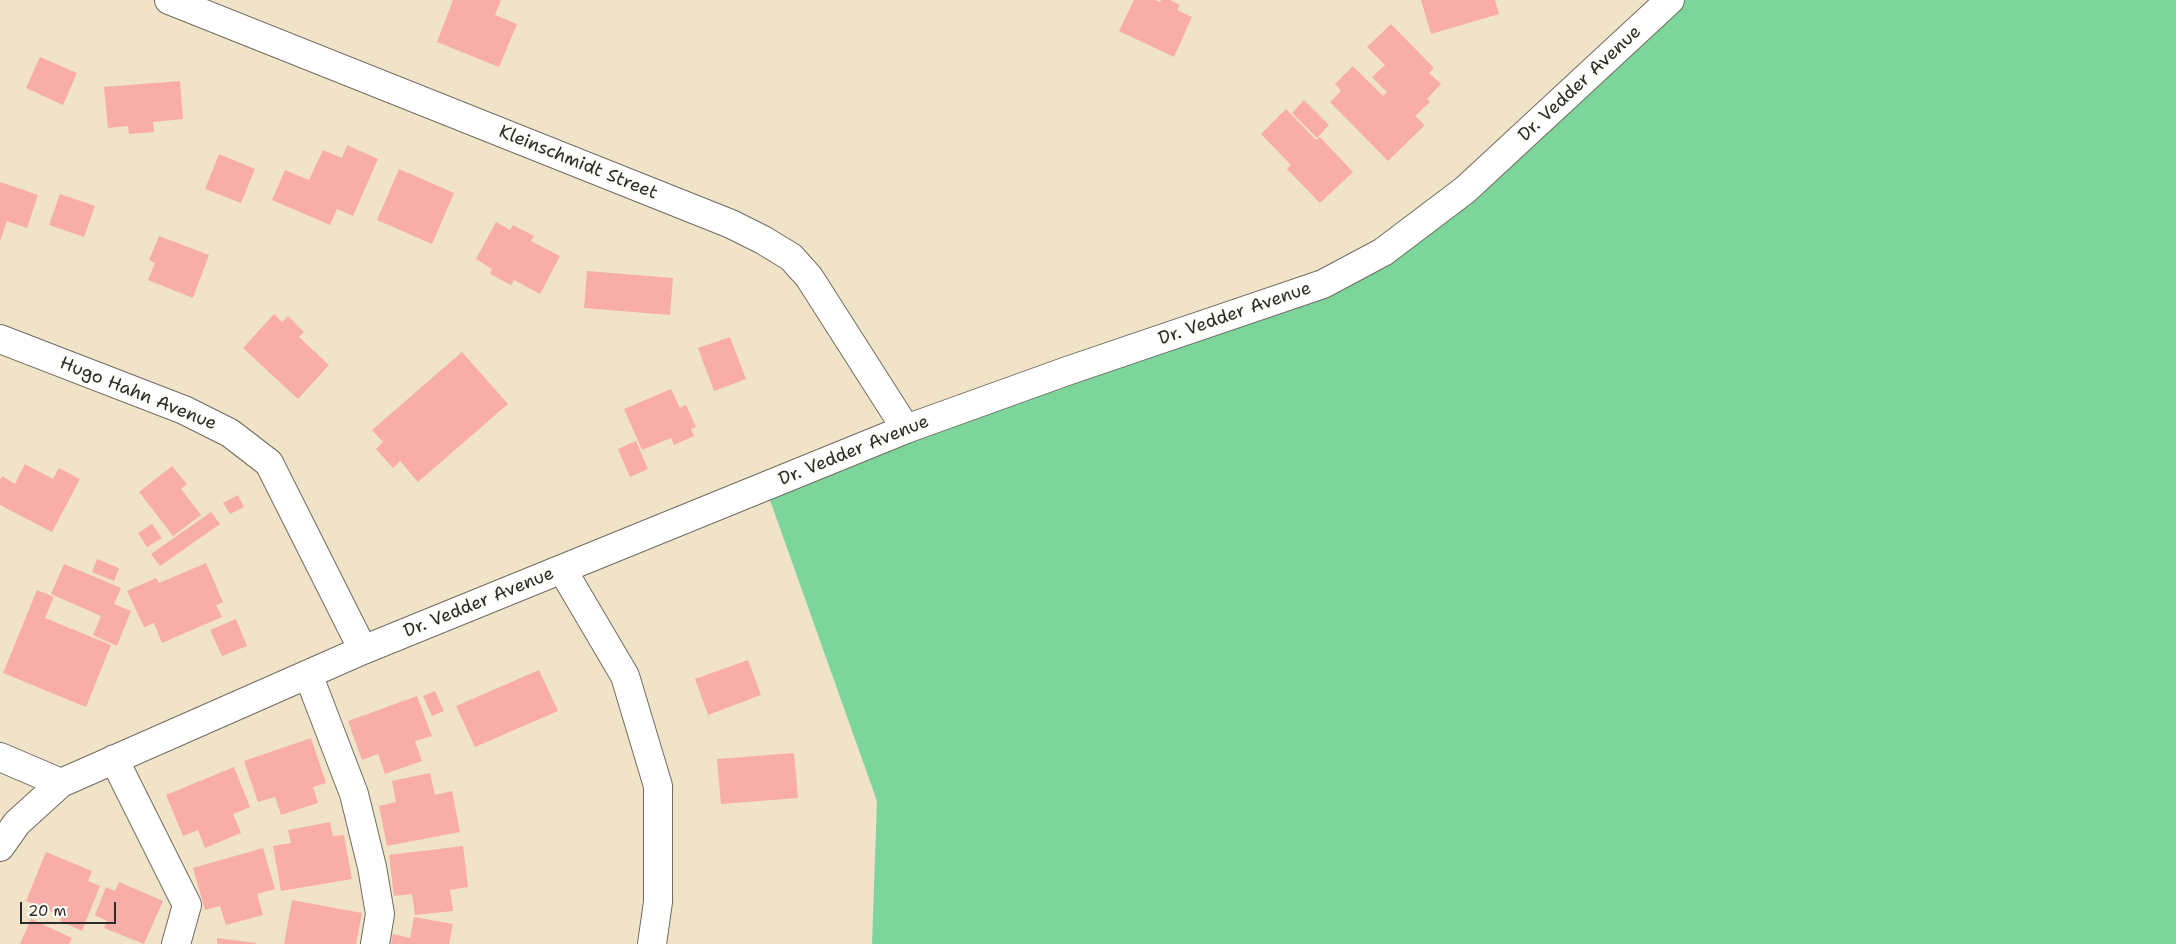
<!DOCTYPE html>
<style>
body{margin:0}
#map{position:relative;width:2176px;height:944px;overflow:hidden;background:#f1e3c7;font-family:"Shantell Sans",sans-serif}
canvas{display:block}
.scale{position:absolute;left:20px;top:902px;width:96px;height:22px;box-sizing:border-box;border:2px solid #2b2b2b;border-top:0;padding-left:6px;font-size:15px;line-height:18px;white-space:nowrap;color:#2b2b2b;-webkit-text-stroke:4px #fdfcf7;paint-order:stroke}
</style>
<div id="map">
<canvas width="2176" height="944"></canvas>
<div class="scale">20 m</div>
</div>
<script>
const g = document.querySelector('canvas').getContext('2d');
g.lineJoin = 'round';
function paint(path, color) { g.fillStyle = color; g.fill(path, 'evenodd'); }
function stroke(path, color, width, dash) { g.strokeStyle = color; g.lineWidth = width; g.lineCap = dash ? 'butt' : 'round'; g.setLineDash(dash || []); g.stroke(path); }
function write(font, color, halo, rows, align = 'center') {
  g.font = font + ' "Shantell Sans",sans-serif'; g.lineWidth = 4; g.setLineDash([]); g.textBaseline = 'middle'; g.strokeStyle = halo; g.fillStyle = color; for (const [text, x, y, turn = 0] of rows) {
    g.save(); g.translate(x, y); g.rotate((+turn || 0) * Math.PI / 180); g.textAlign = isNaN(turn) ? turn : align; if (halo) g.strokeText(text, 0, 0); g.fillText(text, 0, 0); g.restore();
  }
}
paint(new Path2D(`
 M1670 0H2176V944H872L877 801 765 486 1383 252Z`), '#7cd59b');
paint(new Path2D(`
 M453 0H501L495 15 517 24 499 67 437 42Z
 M1134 0H1155L1160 2 1161 0H1170L1180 5 1177 10 1192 17 1174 57 1119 31Z
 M1421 0H1495L1499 14 1431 34Z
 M1391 24 1434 68 1429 73 1441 84 1427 99 1430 102 1415 116 1425 125 1388 161 1330 102 1341 91 1335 84 1353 66 1383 96 1387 92 1372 77 1385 65 1367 47Z
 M40 57 77 73 63 105 26 88Z
 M180 81 183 119 153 122 154 132 129 134 128 126 108 128 104 87Z
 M1304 100 1329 125 1317 138 1292 113Z
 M1286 109 1316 140 1320 137 1353 172 1320 203 1287 169 1291 165 1261 134Z
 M347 145 378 159 353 216 337 209 330 225 272 200 285 170 309 180 323 150 342 158Z
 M219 154 255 169 241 203 205 189Z
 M399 169 454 193 432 244 377 220Z
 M0 182 38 195 27 228 7 221 0 241Z
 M60 194 95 206 84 237 49 225Z
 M496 222 510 230 513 225 534 236 531 241 560 256 540 294 514 280 511 285 490 274 492 269 476 259Z
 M159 236 209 255 193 298 148 280 155 263 149 260Z
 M587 271 673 278 670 315 584 308Z
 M274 314 282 322 288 316 304 332 299 337 329 365 298 399 243 348Z
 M730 337 746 379 714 391 698 348Z
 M462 352 508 404 418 482 400 461 393 468 376 449 383 442 372 430Z
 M671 389 680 408 686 405 696 427 691 429 694 436 674 445 671 438 642 450 624 409Z
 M636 441 648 469 630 477 618 449Z
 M25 464 53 479 59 468 80 479 52 532 0 505V480L2 476 15 484Z
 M172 466 187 484 181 489 201 515 173 536 139 492Z
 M238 495 244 507 230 514 223 503Z
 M211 512 220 524 160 566 151 554Z
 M152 524 162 538 147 547 138 533Z
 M97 559 119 568 114 581 92 572Z
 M206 563 223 602 216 605 222 617 162 643 154 623 144 627 127 591 156 578 159 583Z
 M64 564 121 588 114 604 131 611 117 646 93 635 101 616 51 594Z
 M37 590 54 597 45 618 111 645 86 707 3 673Z
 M236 619 247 646 222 656 210 630Z
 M748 660 761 695 708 715 695 679Z
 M539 670 558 711 475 747 456 706Z
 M435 691 444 711 432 716 423 696Z
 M417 696 432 736 415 741 422 761 385 774 378 754 362 760 348 721Z
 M311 738 326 783 313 787 318 803 281 815 275 797 258 802 244 761Z
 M794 753 798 798 721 804 717 759Z
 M234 767 250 807 233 814 241 833 205 848 198 830 183 836 166 795Z
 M430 773 435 795 452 791 460 832 387 846 379 806 396 802 392 781Z
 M330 822 333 836 344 835 352 879 281 891 273 846 291 843 288 830Z
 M463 846 468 887 450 890 453 911 415 915 412 894 394 896 389 855Z
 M263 848 275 889 257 894 263 915 226 925 220 906 205 910 193 868Z
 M46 852 92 871 88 881 100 886 82 931 60 921 62 916 26 901Z
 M119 882 163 901 144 944 104 928 107 921 95 915 106 887 115 891Z
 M292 900 362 913 356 944H284Z
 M414 917 453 924 449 944H391L393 934 410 938Z
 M31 919 72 938 69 944H20Z
 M217 938 256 943 255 944H217Z`), '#f9ada8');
const minor = new Path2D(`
 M169 0 731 224 763 240 791 257 809 277 906 429
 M0 339 184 410 230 433 269 463 363 650
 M562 569 625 676 658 786V902L652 944
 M308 674 354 794 372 867 380 914 375 944
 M0 757 61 783
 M114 759 187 905 176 944
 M0 847 17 823 61 783 363 650 906 429 1067 371 1323 284 1383 252 1465 190 1670 0`);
stroke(minor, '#706b62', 30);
stroke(minor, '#fff', 28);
write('18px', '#2b2b2b', '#fdfcf7', [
 ["Dr. Vedder Avenue",1580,84,-43],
 ["Kleinschmidt Street",578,163,22],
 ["Dr. Vedder Avenue",1235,314,-19],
 ["Hugo Hahn Avenue",138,394,22],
 ["Dr. Vedder Avenue",854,451,-22],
 ["Dr. Vedder Avenue",479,603,-22]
]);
</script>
